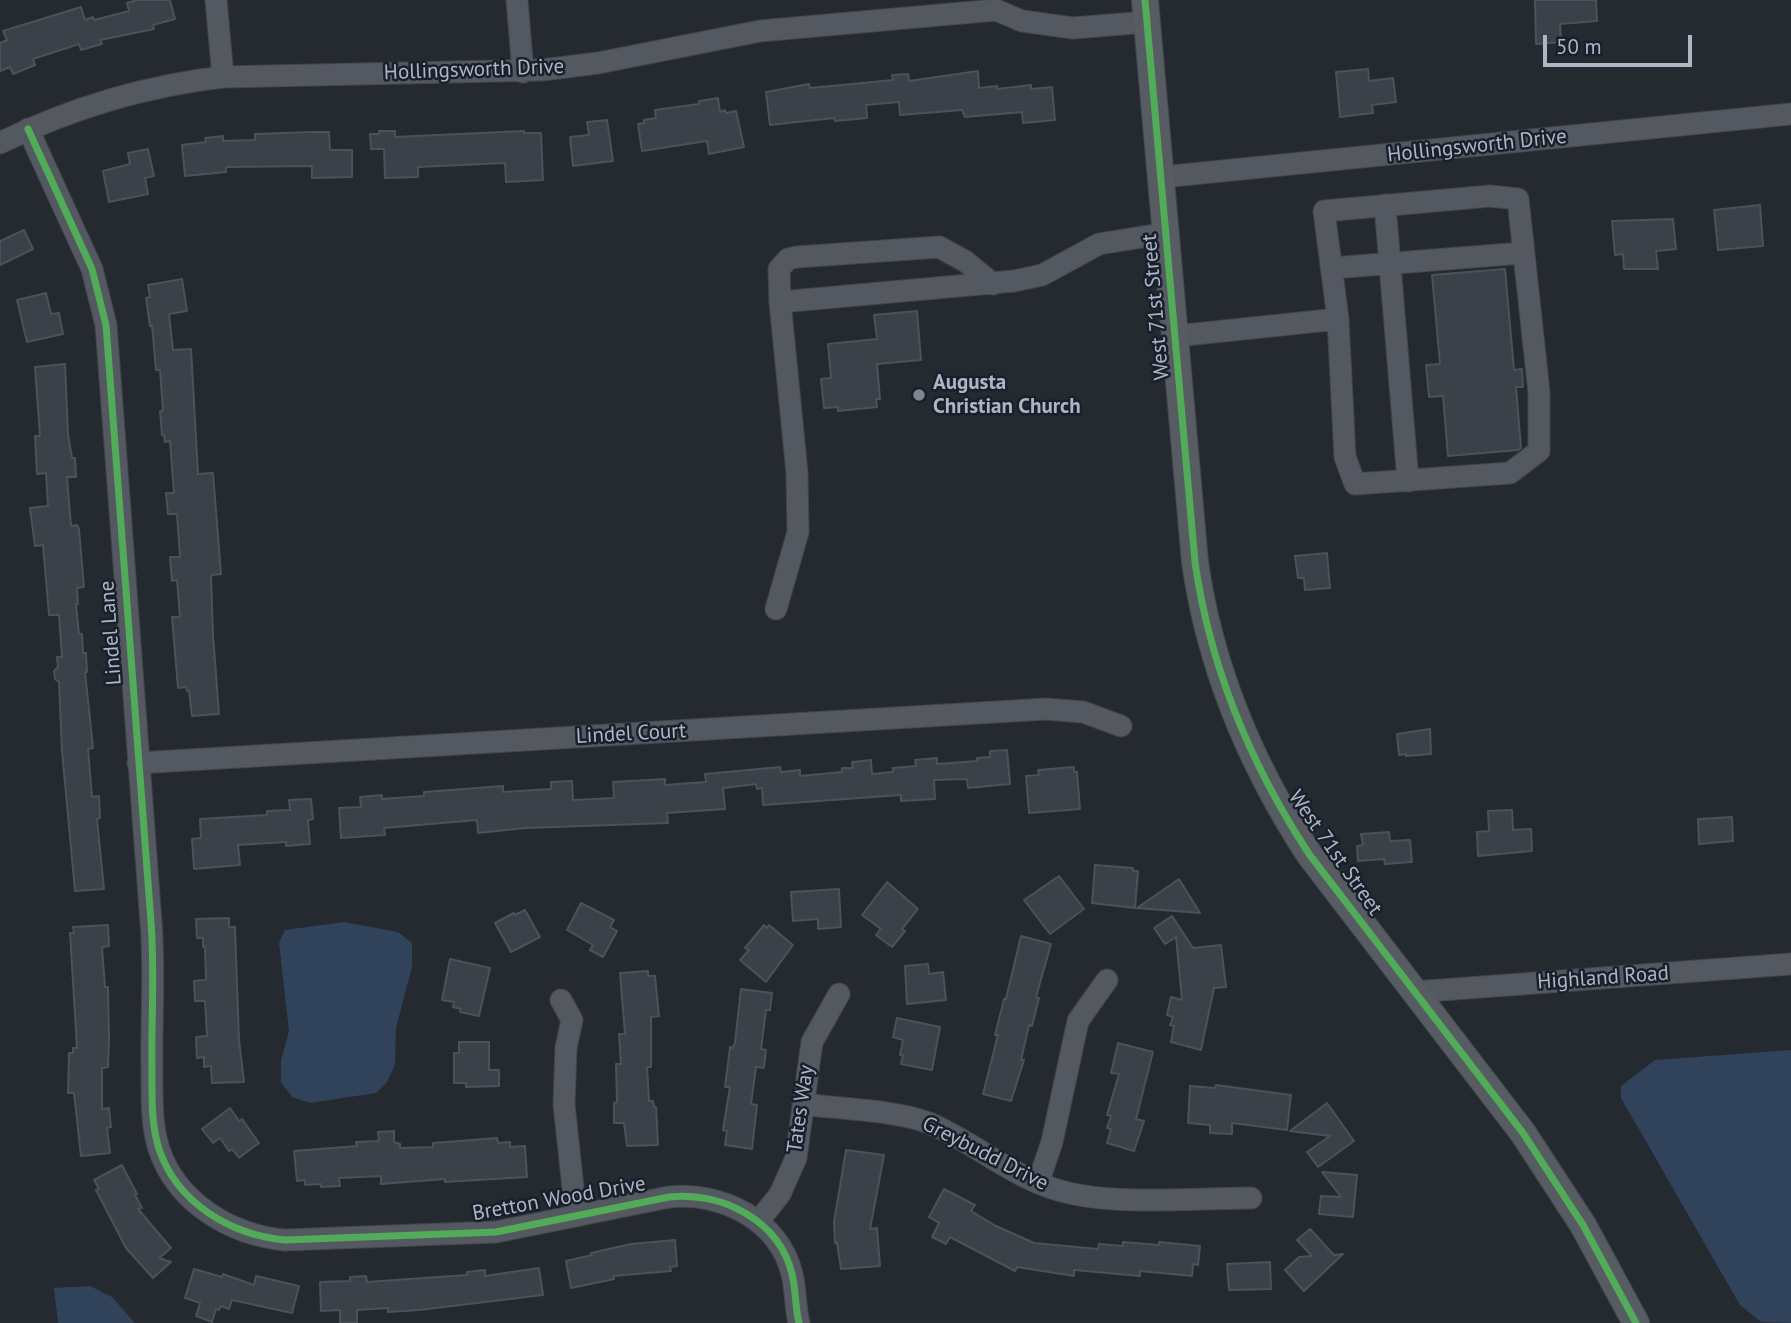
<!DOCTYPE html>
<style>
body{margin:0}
#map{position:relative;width:1791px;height:1323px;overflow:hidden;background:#252a31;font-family:"PT Sans",sans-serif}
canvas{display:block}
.scale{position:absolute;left:1543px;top:35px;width:149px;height:32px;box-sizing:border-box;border:4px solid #adb6c4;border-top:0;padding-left:9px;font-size:21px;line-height:24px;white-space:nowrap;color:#adb6c4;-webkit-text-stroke:5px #19202c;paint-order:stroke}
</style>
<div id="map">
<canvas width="1791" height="1323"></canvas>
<div class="scale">50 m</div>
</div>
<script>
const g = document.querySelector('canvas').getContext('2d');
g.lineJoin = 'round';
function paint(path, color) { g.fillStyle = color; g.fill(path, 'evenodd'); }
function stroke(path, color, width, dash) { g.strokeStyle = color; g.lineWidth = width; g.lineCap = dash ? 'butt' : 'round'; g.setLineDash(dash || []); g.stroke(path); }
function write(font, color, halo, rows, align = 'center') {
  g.font = font + ' "PT Sans",sans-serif'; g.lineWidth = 5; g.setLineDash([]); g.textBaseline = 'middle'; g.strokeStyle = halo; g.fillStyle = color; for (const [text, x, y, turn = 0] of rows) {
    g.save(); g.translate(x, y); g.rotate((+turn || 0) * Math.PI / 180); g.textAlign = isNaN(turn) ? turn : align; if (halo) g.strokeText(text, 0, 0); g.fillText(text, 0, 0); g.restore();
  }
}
paint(new Path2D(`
 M344 922 398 932 412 943V967L396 1028 395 1065 387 1082 376 1093 310 1103 292 1097 281 1082V1061L289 1031 279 943 285 930Z
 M1791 1050V1323L1761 1322 1740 1305 1621 1098V1086L1655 1060Z
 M90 1286 112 1297 135 1323H58L54 1288Z`), '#31425b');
const building = new Path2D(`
 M137 0H170L175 19 153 25 154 29 100 40 102 44 81 50 79 44 33 59 35 65 13 74 10 67 0 71V43L7 40 3 31 81 7 85 20 93 17 94 20 129 11 127 3Z
 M1535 0H1596L1597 21 1560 24 1561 42 1536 44Z
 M1368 69 1369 81 1393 78 1396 102 1372 105 1373 113 1340 117 1336 72Z
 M978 71 979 88 997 86V89L1031 85V89L1052 87 1055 120 1023 123 1022 112 965 117 962 110 900 115 899 102 866 105 867 118 835 121 834 118 770 125 766 92 809 84 810 88 893 80 892 75 908 74 909 81Z
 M718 98 720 112 725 110 726 113 736 111 744 147 709 154 707 141 642 151 638 124 644 123V120L656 118 655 110 699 104V101Z
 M607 120 613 161 573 166 570 137 589 135 587 122Z
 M379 131H395V137L524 131V133H541L543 180 506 182 505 163 418 167V177L385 178 384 149H371L370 134H379Z
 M311 132H329L330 150H352V177L312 178V166L226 167V172L185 176 182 145 206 142 205 138 223 136V141L255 140V134Z
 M148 149 154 176 145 178 148 194 109 202 103 171 130 164 128 153Z
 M1760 205 1763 246 1718 250 1714 210Z
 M1673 219 1676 249 1656 251 1658 269H1624L1623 254 1615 255 1612 221Z
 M24 230 33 249 0 265V241Z
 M1505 269 1514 370 1522 369 1523 387H1516L1521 448 1518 450 1448 456 1443 396 1429 397 1426 365 1440 364 1432 275Z
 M182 279 187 311 169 314 173 350 191 349 198 474 213 473 221 574 211 575 213 635 219 714 192 716 189 691H187L186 687 178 688 172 617H180L177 580 172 581 170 557H180L177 514H168L166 493H174L170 441 165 442 164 435H162L160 411H163L160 370H156L152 325 150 326 146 298 150 297 148 285Z
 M46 293 51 314 59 313 63 334 27 342 17 300Z
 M917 311 921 360 877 364 880 399H876L877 407 838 411V407L824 408 821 379 831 378 828 344 877 339 874 315Z
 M65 364 68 434 72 458H75L76 477H67L71 526 77 525 79 529 84 587 77 588 78 604H76L79 634H82L83 653H86L87 672H85L93 748 88 749 92 797 99 796 100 818 97 819 104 889 75 891 62 751 59 682 55 679 54 671 58 667 57 657H62L59 615H49L43 545 35 546 30 508 48 506 46 473 37 474 35 436H40L35 367Z
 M1327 553 1330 588 1305 590 1304 578H1298L1295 556Z
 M1430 729 1431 754 1406 756V754L1399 755 1397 734Z
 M1007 750 1010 784 968 788 967 779 934 780 935 799 901 801V795L763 805 762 788 757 789 756 784 723 788 725 809 667 813 668 823 525 828 478 833 477 820 384 828 385 835 341 838 339 808 361 807 360 797 382 795V799L424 796V792L503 786V792L551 789V782L572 781 573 800 614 798 613 782 665 779V785L706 782 705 774 780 767 781 772 800 770V776L842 772V768H853L852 762 871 760 872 774 893 772V768L916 766 915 760 937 758V764L977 761V758L990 757V751Z
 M1074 767V772H1077L1080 809 1029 813 1026 776 1039 775 1038 770Z
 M311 799 313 819 308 820 310 844 286 846V842L238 845 240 865 194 869 192 839 201 838 200 819 267 815V811L290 810 289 800Z
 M1512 810 1513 830 1531 829 1532 851 1478 856 1477 832 1489 831 1488 811Z
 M1732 817 1733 841 1699 844 1698 819Z
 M1389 832 1390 841 1410 840 1412 862 1385 864 1384 859 1358 861 1357 846 1363 845 1361 834Z
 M1095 865 1133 868V871H1138L1135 908 1092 903Z
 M1059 876 1084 909 1050 934 1024 900Z
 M1179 879 1200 913 1137 908Z
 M887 882 918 909 902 929 905 931 892 947 876 935 881 929 862 915Z
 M839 889 841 927 818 929V919L793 921 791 892Z
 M581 903 614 920 610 927 617 931 603 957 590 950 593 945 567 930Z
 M525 910 540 937 511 952 495 923 514 913 515 915Z
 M1172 916 1193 948 1221 945 1226 987 1214 988 1201 1050 1171 1042 1174 1026 1170 1025 1173 1017 1167 1015 1171 997 1182 1000 1176 937 1165 944 1154 928Z
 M229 918V927H235L239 1040 244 1082 212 1083 211 1066 204 1067V1057L197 1058 196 1037 207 1036 205 1001H195L194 981 206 980 205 947H203V938H197L196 919Z
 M108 925 109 946 102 947 105 987H108L109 1039 108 1067 102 1068V1109L109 1108 111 1127 107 1128 110 1153 81 1156 74 1093H68L69 1053H73V1048H77L70 933H74L73 927Z
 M764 925 767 928 769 925 793 945 766 982 740 960 749 950 745 948Z
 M1021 936 1051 944 1036 997 1039 998 1032 1026 1029 1025 1021 1060H1024L1011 1101 983 1094 998 1035H995L1004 999H1006Z
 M450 959 490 968 479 1016 460 1012 461 1009 453 1007 454 1002 442 1000Z
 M928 964 929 974 943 972 946 1000 907 1004 905 966Z
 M648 971V976H655L659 1016 651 1017V1067H647L649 1101H653L654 1107H656L658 1145 627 1146 624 1123H614V1103L617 1102 616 1064H621L619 1034H625L620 973Z
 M741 989 772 993 770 1010H766L761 1049 766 1050 764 1068 756 1067 751 1104 757 1105 752 1149 725 1145 727 1131 723 1130 730 1087H725L730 1047 733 1048 735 1042Z
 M897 1018 940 1027 932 1070 901 1064 903 1055H900L903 1040 893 1037Z
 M459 1042H489V1070H499V1086L466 1087V1083H454V1053H459Z
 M1118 1043 1153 1052 1136 1119 1144 1121 1134 1151 1107 1143 1111 1129 1107 1128 1111 1116 1107 1115 1119 1074 1111 1073Z
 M1216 1085 1291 1095 1287 1130 1232 1123V1134L1210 1133V1125L1188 1123 1190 1086 1215 1088Z
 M1327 1103 1354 1141 1318 1167 1307 1152 1330 1136 1290 1131Z
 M230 1108 239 1121 242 1119 259 1143 239 1158 232 1149 229 1151 220 1138 213 1143 202 1129Z
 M394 1131V1142L400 1144V1148L433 1147V1143L497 1138 498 1143 510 1142V1147L525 1146 527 1177 445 1182V1179L381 1184V1176L339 1178 340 1186 321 1187V1184L305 1185V1180L297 1181 294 1151 357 1146 356 1142 379 1141 378 1132Z
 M846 1150 884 1155 870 1229 877 1228 880 1266 841 1269 837 1243H835L834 1222Z
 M122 1165 137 1194 135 1195 142 1208 138 1209 171 1248 159 1258 171 1262 153 1278 126 1248 96 1190 99 1189 94 1180Z
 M1322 1172 1357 1175 1353 1217 1319 1214 1321 1196 1341 1197Z
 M944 1189 975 1205 971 1211 994 1225 1034 1243 1098 1249 1099 1244 1123 1246V1242L1159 1245V1242L1200 1246 1198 1265 1193 1264 1192 1276 1140 1271V1276L1074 1270V1276L1017 1267 1015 1271 950 1237 946 1244 932 1237 939 1223 929 1217Z
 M1310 1229 1334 1255 1343 1254 1304 1291 1285 1270 1299 1257 1312 1256 1297 1240Z
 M675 1240 677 1266 670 1267 671 1271 613 1276 614 1279 571 1288 566 1261 592 1255 591 1253 631 1244Z
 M1270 1262 1271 1289 1229 1290 1227 1264Z
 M539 1268 543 1295 419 1310 388 1312V1308L357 1310V1323H340V1310L321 1311 320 1282 350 1281V1277L366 1276 367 1282 467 1275V1272L485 1270V1276Z
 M194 1269 222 1277 223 1274 254 1285 256 1276 299 1286 292 1313 232 1300 229 1309 221 1306 219 1310 216 1309 212 1322 196 1316 200 1303 185 1298Z`);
paint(building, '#3c4048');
stroke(building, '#4c525a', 2);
const minor = new Path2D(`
 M216 0 223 77
 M517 0 523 72
 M28 129 92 269 106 325C120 524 135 723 151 922 155 971 151 1021 152 1070 152 1097 151 1124 159 1149 177 1203 231 1235 285 1240L496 1232 669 1197C721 1191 779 1220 792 1274 796 1290 795 1307 799 1323
 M0 143C71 108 144 86 223 77L542 70 598 63 760 31 996 10 1022 21 1073 28 1147 22
 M1162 177 1791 114
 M1385 205 1408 481
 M1332 268 1523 253
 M780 302 779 269 788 259 797 257 939 247 965 261 993 284
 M1176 336 1338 319 1345 457 1355 484 1510 473 1539 451V392L1518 199 1490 196 1324 211 1338 319
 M776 609 798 532 797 473 780 302 1014 281 1042 275 1099 244 1167 233
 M138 763 1046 709 1083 712 1121 726
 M1414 992 1791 964
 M561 1000 572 1020 566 1048 564 1104 576 1216
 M803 1104C839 1109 897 1110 929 1123 974 1142 1013 1178 1061 1191 1115 1206 1195 1198 1251 1198
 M1038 1183 1052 1142 1078 1021 1107 980
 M758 1222 780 1194 796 1158 812 1042 839 994`);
const major = new Path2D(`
 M1145 0 1195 562C1210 668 1251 765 1309 854L1523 1133 1583 1225 1636 1323`);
stroke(minor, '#42464c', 23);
stroke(major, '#42464e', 28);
stroke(minor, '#545860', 21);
stroke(major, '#575b62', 26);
stroke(new Path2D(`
 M1145 0 1195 562C1210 668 1251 765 1309 854L1523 1133 1583 1225 1636 1323
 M28 129 92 269 106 325C120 524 135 723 151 922 155 971 151 1021 152 1070 152 1097 151 1124 159 1149 177 1203 231 1235 285 1240L496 1232 669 1197C721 1191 779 1220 792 1274 796 1290 795 1307 799 1323`), '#51ab58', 7);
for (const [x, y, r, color] of [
 [919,395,7,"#7d8591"]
]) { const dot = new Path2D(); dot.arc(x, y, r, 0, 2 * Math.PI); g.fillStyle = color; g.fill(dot); stroke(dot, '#19202c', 2.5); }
write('21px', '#adb6c4', '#19202c', [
 ["Hollingsworth Drive",474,70,-2],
 ["Hollingsworth Drive",1477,146,-6],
 ["West 71st Street",1156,307,-95],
 ["Lindel Lane",111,633,-94],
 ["Lindel Court",631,734,-3],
 ["West 71st Street",1335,853,55],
 ["Highland Road",1603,978,-4],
 ["Tates Way",801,1109,-82],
 ["Greybudd Drive",985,1154,27],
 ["Bretton Wood Drive",559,1199,-10]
]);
write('bold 21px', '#adb6c4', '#19202c', [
 ["Augusta",933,383],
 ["Christian Church",933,407]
], 'left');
</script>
